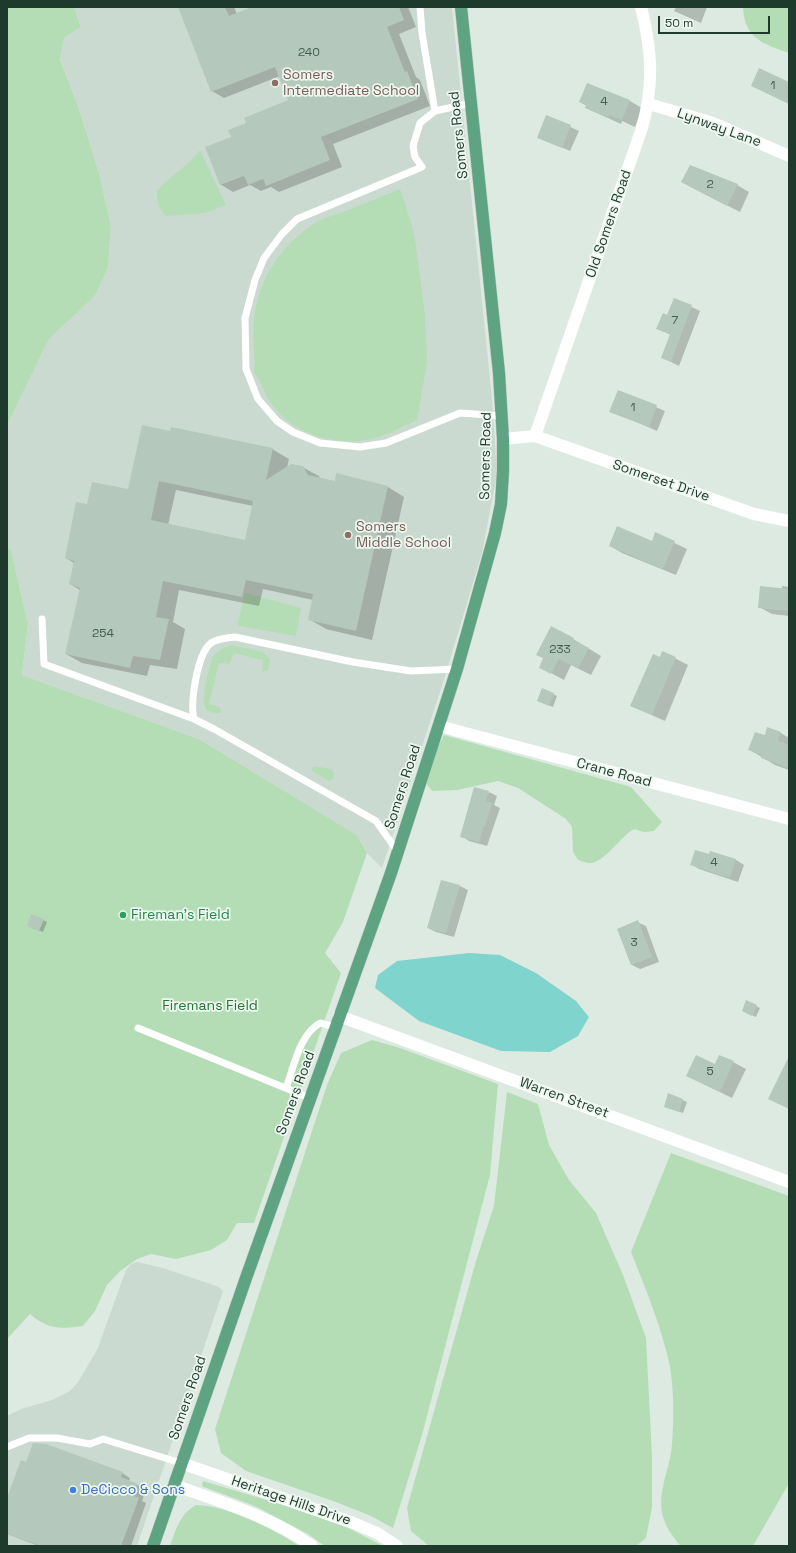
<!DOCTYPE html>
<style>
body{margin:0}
#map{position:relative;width:796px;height:1553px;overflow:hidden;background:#ddeae1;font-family:"Space Grotesk",sans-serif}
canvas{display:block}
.frame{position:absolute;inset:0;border:8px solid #1e3a2c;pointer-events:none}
.scale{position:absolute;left:658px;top:16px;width:112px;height:18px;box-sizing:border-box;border:2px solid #1e3a2c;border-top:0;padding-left:5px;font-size:12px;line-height:14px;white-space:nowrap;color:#1e3a2c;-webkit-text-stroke:3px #edf7f0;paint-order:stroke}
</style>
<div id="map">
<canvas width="796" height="1553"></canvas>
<div class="frame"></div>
<div class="scale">50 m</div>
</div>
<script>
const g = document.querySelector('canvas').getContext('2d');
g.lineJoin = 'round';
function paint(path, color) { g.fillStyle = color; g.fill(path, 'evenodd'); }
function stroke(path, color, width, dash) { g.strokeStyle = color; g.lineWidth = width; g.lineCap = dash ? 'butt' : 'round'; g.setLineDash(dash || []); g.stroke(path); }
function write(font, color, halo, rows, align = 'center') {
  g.font = font + ' "Space Grotesk",sans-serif'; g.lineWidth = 3.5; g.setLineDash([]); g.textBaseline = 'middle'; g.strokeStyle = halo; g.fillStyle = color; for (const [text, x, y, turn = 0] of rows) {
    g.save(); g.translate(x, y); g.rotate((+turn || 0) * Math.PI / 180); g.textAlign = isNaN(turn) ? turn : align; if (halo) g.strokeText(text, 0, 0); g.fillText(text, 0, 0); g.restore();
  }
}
paint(new Path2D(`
 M74 7H452L492 399 497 474 482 553 443 683 382 868 367 853 357 835 199 739 22 675 28 624 11 550 7 547V425L49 339 95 296 108 268 111 226 99 173 78 106 60 58 64 38 81 27Z
 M137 1262 163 1268 219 1287 223 1291 137 1546H7V1416L21 1409 52 1400 70 1391 78 1382 97 1350 126 1270 131 1264Z`), '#cbdad0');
paint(new Path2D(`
 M7 7H74L81 27 64 38 60 59 78 106 99 173 111 226 108 268 95 296 49 339 7 425Z
 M743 7H789V53C763 44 744 38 743 7Z
 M200 150 226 205 205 213 166 216C159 210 156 200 157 191 170 175 189 166 200 150Z
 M400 189 414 232 425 315 427 362 417 420C401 428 383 437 365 440 335 445 299 435 278 412 274 407 270 402 267 397 263 389 261 380 254 373 256 353 251 332 255 312 261 275 283 244 315 223 323 218 334 215 343 212 362 204 381 197 400 189Z
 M7 547 11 550 28 624 22 675 199 739 357 835 367 853 343 922 325 953 341 973 254 1223H237L227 1240 211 1250 176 1259 151 1254 137 1259 120 1271 107 1285 95 1311 83 1326C60 1329 49 1330 30 1314L7 1339Z
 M245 593 301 608 296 636 239 626 237 625Z
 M232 645 263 652 270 659 268 670 262 672 263 660 234 653 230 664 219 663 209 704 220 707 221 713C217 713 209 713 206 709 200 703 209 664 213 657 218 650 224 647 232 645Z
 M444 735 631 787 662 822 654 831 644 832 634 829C620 837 604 863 590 863 586 863 582 861 578 860L573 852 572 827 566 819 518 788 498 781 457 790 432 791 426 783 430 763Z
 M314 766 331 769 334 773 333 779 329 781 312 771 311 769Z
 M372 1040 397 1047 498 1084 490 1175 422 1435 393 1528 371 1516 336 1502 246 1471 221 1453 215 1429 327 1085 341 1053Z
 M507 1092 538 1104 549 1145 569 1180 596 1213 623 1275 646 1338 652 1456V1507L646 1538 636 1546H429L411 1531 407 1508 476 1261 494 1206Z
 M671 1153 789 1196V1483L753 1546H681C677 1543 674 1537 670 1532 650 1501 670 1475 672 1444 674 1419 674 1392 670 1367 662 1328 646 1290 631 1252Z
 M203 1481 290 1507 348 1528 383 1546H325L308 1534 255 1506 204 1487 202 1486Z
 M196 1505C228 1506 272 1528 299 1546H170C176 1529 180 1514 196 1505Z`), '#b4ddb5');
paint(new Path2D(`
 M469 953 500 955 536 973 576 1001 589 1017 578 1036 550 1052 501 1051 419 1021 375 988 378 975 397 961Z`), '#80d4ce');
paint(new Path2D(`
 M179 7H234L237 14 254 7H408L416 27 399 34 416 77 420 80 430 106 333 144 342 167 279 192 271 187 261 191 250 185 233 192 220 184 232 138 247 124 290 101 280 76 224 98 212 91Z
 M676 7H707L701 23 674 11Z
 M588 84 630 101 642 108 635 127 622 121 621 124 586 108 587 106 580 102Z
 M547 116 579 131 570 151 538 137Z
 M737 185 749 192 740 212 695 189Z
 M675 299 700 311 679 366 663 358 671 335 658 329 668 316Z
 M618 391 665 411 657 431 611 411Z
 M171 432 272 449 289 459 287 468 302 467 319 476 320 479 336 483 388 487 404 497 372 640 326 629 309 619 313 600 263 589 259 606 179 590 173 622 185 629 177 669 150 665 147 676 82 663 66 654 80 590 70 584 74 563 66 558 88 505 129 491ZM176 490 253 506 246 541 168 525Z
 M656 534 687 549 676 575 622 553 610 546 652 542Z
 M782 586 789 587V616L772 614 759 607 782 589Z
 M573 639 601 656 591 675 571 665 564 680 540 667Z
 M663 652 688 665 665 721 631 706Z
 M553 694 557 696 553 707 538 701Z
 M781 733 789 738V770L775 765 750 750 765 737Z
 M489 792 497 796 494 805 500 808 487 846 469 841 461 836Z
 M711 852 736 860 744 865 738 882 699 869 691 864 710 855Z
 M460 886 468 890 454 937 436 932 428 928Z
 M43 920 47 922 43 932 32 928Z
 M637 922 646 926 659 962 640 969 632 965Z
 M747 1002 760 1008 756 1017 747 1013Z
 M733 1062 746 1069 732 1098 687 1076 716 1065Z
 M669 1094 687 1102 683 1113 669 1108Z
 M27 1463 122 1473 130 1478 129 1481 146 1489 142 1501 146 1503 131 1546H39L7 1534V1501Z`), '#0003');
paint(new Path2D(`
 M178 7H225L229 16 252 7H399L404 20 387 27 405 72 407 71 418 99 321 137 330 160 266 186 263 179 248 185 244 176 220 185 205 147 231 137 228 130 246 123 244 118 288 100 275 67 211 92Z
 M759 68 789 82V104L751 86Z
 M587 83 630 100 622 120 609 115 608 118 585 108 586 105 579 102Z
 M546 115 571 125 562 148 537 138Z
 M690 165 738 184 727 206 681 182Z
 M674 298 692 305 671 362 661 358 670 334 656 329 663 313 667 315Z
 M618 390 657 405 649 427 609 412Z
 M142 425 170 431 171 427 273 448 266 480 291 464 303 466 308 475 335 481 336 473 388 486 356 631 308 620 313 594 246 580 242 597 163 581 156 617 169 619 160 660 133 656 130 668 65 654 80 588 69 584 74 561 65 558 76 502 87 504 92 482 128 489ZM159 481 253 501 245 540 151 520Z
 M617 526 652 541 655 532 675 541 663 569 609 546Z
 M760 586 789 589V611L758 608Z
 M551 626 574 638 573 640 589 648 578 668 559 659 551 674 539 668 543 658 536 655Z
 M662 651 676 657 652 715 630 706 653 654 660 657Z
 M542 688 554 693 549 706 537 701Z
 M767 727 781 732 778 741 789 745V768L761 758 762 755 748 750 755 732 765 735Z
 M474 787 489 791 486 801 492 803 485 827H483L479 842 460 837Z
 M695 850 709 854 710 851 736 859 730 878 690 865Z
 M441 880 460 885 446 933 427 928Z
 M31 914 44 919 39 931 27 926Z
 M638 920 652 957 631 965 617 929Z
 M746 1000 757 1005 752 1016 742 1011Z
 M696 1055 715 1064 719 1055 734 1061 720 1092 686 1076Z
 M789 1056V1109L768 1099Z
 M668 1093 683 1099 679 1112 664 1107Z
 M33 1443 46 1444 123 1472 121 1477 138 1484 134 1496 139 1498 121 1546H41L7 1534V1498L21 1460 26 1462Z`), '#b5c8bc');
const primary = new Path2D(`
 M153 1546 246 1278 391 873 457 669 495 533 501 504 503 471V439L499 373 461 7`);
stroke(primary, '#c0c8c4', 13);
stroke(new Path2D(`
 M420 7 422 33 435 111
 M471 103 435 111 420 123 413 146 415 157 422 167 297 219 282 234 264 258 255 280 245 318 246 369 258 399 277 421 293 432 320 443 360 447 386 443 460 413 502 416
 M42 619 44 664 194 719
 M398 852 376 821 214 729 194 719C190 703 197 654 211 643 218 638 227 638 235 637L353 662 411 671 457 669
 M138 1028 310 1098
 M286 1088C294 1067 299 1035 320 1023L335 1027
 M7 1447 29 1438H57L90 1444 103 1439 181 1463`), '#fff', 7);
stroke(new Path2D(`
 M649 104 713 123 789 156
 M535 436 642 128C654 85 652 50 641 7
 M503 439 535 436 754 514 789 521
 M439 726 789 819
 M181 1463 351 1522 377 1533 397 1546
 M174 1485C221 1502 270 1516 312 1546`), '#fff', 12);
stroke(new Path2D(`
 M339 1016 789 1182`), '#fff', 12);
stroke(primary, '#5ea382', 12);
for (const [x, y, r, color] of [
 [275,83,4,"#8d6e63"],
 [348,535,4,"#8d6e63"],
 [123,915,4,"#2e9e5b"],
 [73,1490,4,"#3f7fe0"]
]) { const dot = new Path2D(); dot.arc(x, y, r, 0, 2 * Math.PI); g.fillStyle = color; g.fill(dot); stroke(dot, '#edf7f0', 1.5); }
write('12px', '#445e50', null, [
 ["240",309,53],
 ["1",773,86],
 ["4",604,102],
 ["2",710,185],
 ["7",675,321],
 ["1",633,408],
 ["254",103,634],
 ["233",560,650],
 ["4",714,863],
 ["3",634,943],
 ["5",710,1072]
]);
write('14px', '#785e54', '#edf7f0', [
 ["Somers",283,75],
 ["Intermediate School",283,91],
 ["Somers",356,527],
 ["Middle School",356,543]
], 'left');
write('14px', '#1e3a2c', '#edf7f0', [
 ["Lynway Lane",719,128,20],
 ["Somers Road",459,135,-96],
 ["Old Somers Road",609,224,-71],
 ["Somers Road",486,456,-89],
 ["Somerset Drive",661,481,19],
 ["Crane Road",614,773,15],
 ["Somers Road",403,787,-72],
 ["Somers Road",296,1093,-70],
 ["Warren Street",564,1098,20],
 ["Somers Road",188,1398,-71],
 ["Heritage Hills Drive",291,1501,19]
]);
write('14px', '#27864d', '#edf7f0', [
 ["Fireman's Field",131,915]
], 'left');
write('14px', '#267332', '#edf7f0', [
 ["Firemans Field",210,1006]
]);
write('14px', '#366cbe', '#edf7f0', [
 ["DeCicco & Sons",81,1490]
], 'left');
</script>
